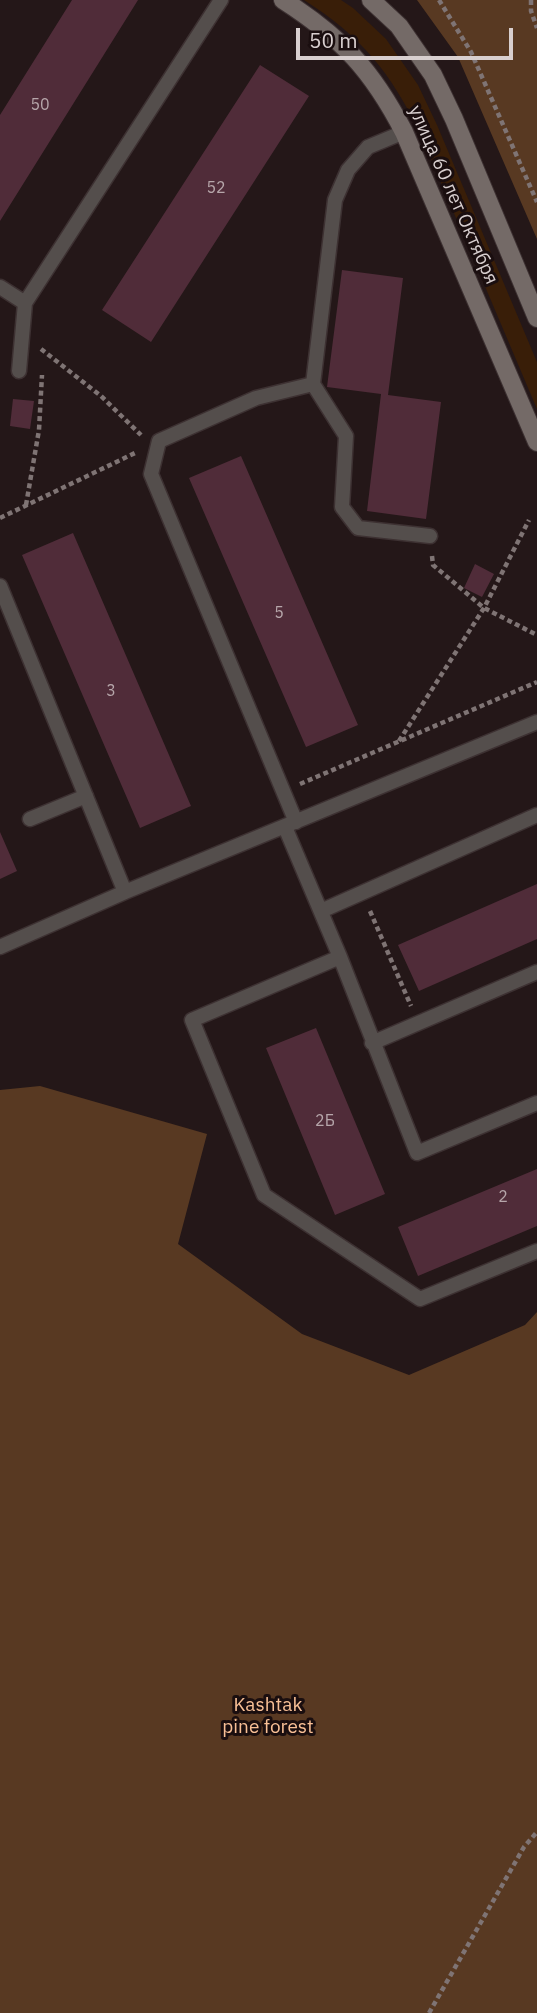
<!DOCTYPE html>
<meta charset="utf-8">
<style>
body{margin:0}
#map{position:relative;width:537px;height:2013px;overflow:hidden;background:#241718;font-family:"IBM Plex Sans",sans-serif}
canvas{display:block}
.scale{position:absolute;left:296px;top:28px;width:217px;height:32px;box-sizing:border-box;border:4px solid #d8cfcf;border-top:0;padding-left:9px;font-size:21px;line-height:24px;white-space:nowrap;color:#d8cfcf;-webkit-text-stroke:5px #1a0e0f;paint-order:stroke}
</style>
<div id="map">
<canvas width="537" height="2013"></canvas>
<div class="scale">50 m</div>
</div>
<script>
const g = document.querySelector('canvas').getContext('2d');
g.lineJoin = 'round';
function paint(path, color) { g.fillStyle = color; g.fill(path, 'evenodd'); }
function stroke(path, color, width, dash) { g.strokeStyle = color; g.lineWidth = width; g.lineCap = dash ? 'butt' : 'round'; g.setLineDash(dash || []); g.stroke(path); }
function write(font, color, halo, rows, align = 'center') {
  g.font = font + ' "IBM Plex Sans",sans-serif'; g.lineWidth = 6; g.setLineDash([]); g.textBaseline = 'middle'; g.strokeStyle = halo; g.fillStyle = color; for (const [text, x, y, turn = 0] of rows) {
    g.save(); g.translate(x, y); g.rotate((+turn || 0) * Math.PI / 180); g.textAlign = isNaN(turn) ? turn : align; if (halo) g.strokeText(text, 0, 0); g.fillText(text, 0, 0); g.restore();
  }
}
paint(new Path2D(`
 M304 0H341L353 8 386 39 418 85 437 125 537 362V409L420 133C390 72 362 37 304 0Z`), '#391e08');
paint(new Path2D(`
 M417 0H537V239L458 57Z
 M40 1086 207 1134 178 1244 302 1334 409 1375 525 1325 537 1312V2013H0V1090Z`), '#583922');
paint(new Path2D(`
 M72 0H138L0 221V115Z
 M260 65 309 96 151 342 102 310Z
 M342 270 403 278 388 395 441 402 426 519 367 511 381 394 327 387Z
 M13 399 34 401 30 429 10 426Z
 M241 456 358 725 306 747 189 478Z
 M73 533 191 806 140 828 22 555Z
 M475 564 494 574 482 597 464 588Z
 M0 832 17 871 0 879Z
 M537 884V939L419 991 398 945Z
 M316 1028 385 1194 335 1215 266 1048Z
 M537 1169V1226L418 1276 398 1227Z`), '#502c39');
const service = new Path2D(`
 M404 132 368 147 348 170 335 200 313 384 346 436 342 507 358 528 430 536
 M0 287 25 303 221 0
 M19 371 25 303
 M0 586 125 892
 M30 819 86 796
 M296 822 151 474 159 441 256 398 313 384
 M285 827 340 957 417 1153 537 1103
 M321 911 537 815
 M0 947 125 892 537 722
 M340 957 192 1020 264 1195 420 1299 537 1251
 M372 1043 537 972`);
const secondary = new Path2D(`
 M283 0C342 38 372 70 404 132L537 442
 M371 0 399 26 433 75 454 119 537 318`);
stroke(service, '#3d3132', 17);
stroke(secondary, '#3d3132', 20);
stroke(new Path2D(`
 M439 0 471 52 537 202
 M531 0V11L537 28
 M41 349 101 396 141 435
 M26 505 39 430 42 375
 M0 518 135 453
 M432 556 433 565 484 608 537 635
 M399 741 484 608 529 520
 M300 784 537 682
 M370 911 411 1006
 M429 2013 524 1847 537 1832`), '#7f7474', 4.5, [5, 3.5]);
stroke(service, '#544e4c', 14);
stroke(secondary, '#746a67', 18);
write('16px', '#b6a6aa', null, [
 ["50",40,105],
 ["52",216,188],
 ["5",279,613],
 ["3",111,691],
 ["2Б",325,1121],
 ["2",503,1197]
]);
write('19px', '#d8cfcf', '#1a0e0f', [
 ["улица 60 лет Октября",453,195,66]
]);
write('19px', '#f9c096', '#1a0e0f', [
 ["Kashtak",268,1706],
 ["pine forest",268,1728]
]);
</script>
